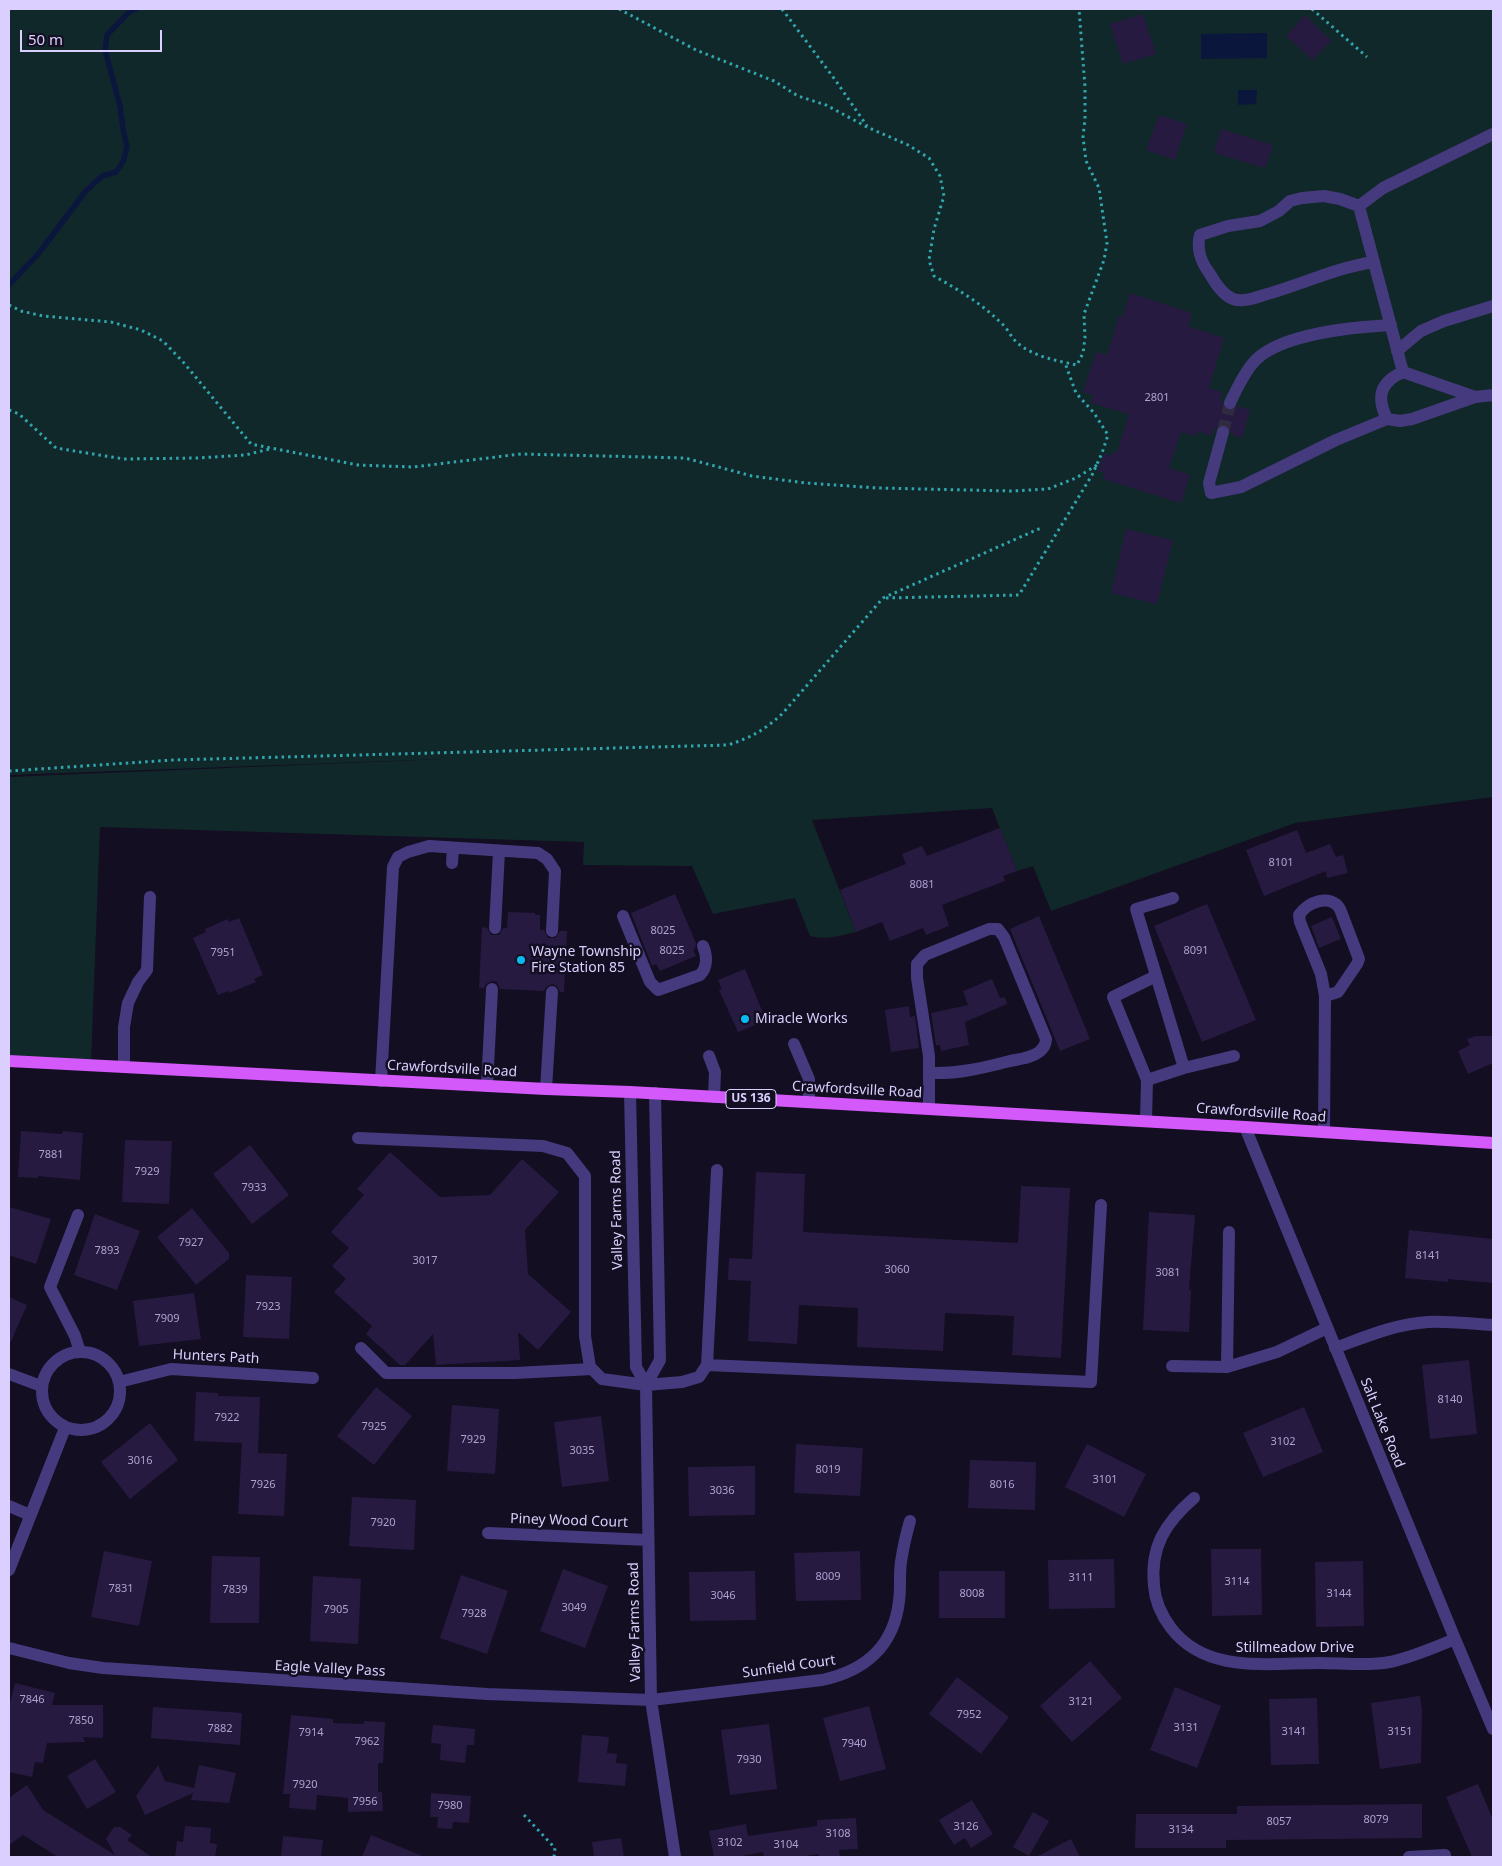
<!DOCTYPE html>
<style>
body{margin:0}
#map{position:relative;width:1502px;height:1866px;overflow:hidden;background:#130e21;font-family:"Noto Sans",sans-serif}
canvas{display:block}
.frame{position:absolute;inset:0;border:10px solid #dacffe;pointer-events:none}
.scale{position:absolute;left:20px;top:30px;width:142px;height:22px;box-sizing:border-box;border:2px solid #dacffe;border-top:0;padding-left:6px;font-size:15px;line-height:18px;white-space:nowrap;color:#dacffe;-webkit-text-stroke:4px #130e21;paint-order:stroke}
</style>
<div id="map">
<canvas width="1502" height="1866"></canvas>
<div class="frame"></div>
<div class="scale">50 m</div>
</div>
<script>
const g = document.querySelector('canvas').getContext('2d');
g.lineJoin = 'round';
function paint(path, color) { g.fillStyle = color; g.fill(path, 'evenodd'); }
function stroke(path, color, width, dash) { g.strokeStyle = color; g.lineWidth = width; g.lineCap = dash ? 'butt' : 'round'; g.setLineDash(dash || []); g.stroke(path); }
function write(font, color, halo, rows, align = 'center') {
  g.font = font + ' "Noto Sans",sans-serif'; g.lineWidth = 5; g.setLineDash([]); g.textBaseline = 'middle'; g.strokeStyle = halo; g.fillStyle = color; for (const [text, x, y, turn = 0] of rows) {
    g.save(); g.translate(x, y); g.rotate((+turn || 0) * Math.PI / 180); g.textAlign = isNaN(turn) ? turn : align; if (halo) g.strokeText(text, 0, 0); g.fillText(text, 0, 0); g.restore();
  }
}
paint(new Path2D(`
 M9 9H1493V797L1295 823 1051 911 1033 866 1017 871 992 808 812 820 856 932C840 936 826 940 810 936L795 898 713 914 692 866 583 865 584 842 100 827 91 1062 9 1056V777L443 759 9 775Z`), '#11282a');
paint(new Path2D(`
 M1267 33V58L1201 59V34Z
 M1238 90H1257L1256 104 1238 105Z`), '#0b163d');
stroke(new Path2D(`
 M9 285 39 253 85 192 102 176 116 172 123 162 127 147 123 129 120 106 105 50 107 35 129 12 136 9`), '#0b163d', 5.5);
paint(new Path2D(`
 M1143 14 1156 54 1123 64 1110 24Z
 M1305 15 1331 41 1313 60 1286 36Z
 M1159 115 1187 124 1175 160 1146 150Z
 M1221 129 1273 145 1265 168 1214 153Z
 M1130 293 1192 313 1188 326 1224 338 1209 388 1222 392 1220 400 1222 401 1223 407 1226 410H1234L1238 406 1250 410 1242 438 1231 434 1229 427 1225 424H1220L1215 430 1214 429 1212 436 1197 431 1196 436 1181 432 1169 468 1190 475 1181 503 1103 479 1105 473 1098 471 1104 454 1111 456 1113 451 1117 453 1129 414 1091 403 1093 395 1083 392 1096 352 1107 355 1119 316 1123 317Z
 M1126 529 1173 540 1157 604 1111 593Z
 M1000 828 1017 871 1003 876 1005 881 942 905 949 926 926 935 923 928 890 941 882 922 856 932 840 890 906 864 902 854 922 846 927 856Z
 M1297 830 1306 853 1330 844 1336 857 1343 855 1348 873 1327 878 1326 871 1264 896 1246 850Z
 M675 894 696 943 695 949 693 950 696 956 660 971 656 964 652 966 631 913Z
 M1207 904 1256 1020 1202 1042 1154 926Z
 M508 912 535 913V915H540V930H544L548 938H555L560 931H567L564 992H560L557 986 552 984 546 987 544 991 500 989 497 982 492 981 486 984 484 988H479L482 927 487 928 491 935H499L503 928H507Z
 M1039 916 1090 1039 1060 1051 1010 929Z
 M1332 917 1341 939 1319 948 1311 926Z
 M239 918 263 975 254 979 256 982 229 993 228 991 218 995 193 938 206 932 205 929 228 919 229 922Z
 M745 969 763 1013 756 1015 760 1023 738 1032 719 990 722 989 718 980Z
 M992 979 1000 998 1005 997 1007 1004 965 1022 969 1045 941 1051 940 1045H936L931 1013 968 1005 963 991Z
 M909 1006 910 1017 915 1016 919 1048 891 1052 885 1010Z
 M1476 1036H1493V1063L1468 1074 1458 1051 1470 1045 1467 1039Z
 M21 1131 62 1134 63 1131 83 1133 80 1180 38 1176V1178L18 1177Z
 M125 1140 172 1141 169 1204 122 1202Z
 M250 1145 289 1195 252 1224 213 1174Z
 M390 1152 440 1197 490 1195 522 1159 559 1192 525 1230 528 1274 571 1312 538 1350 518 1332 520 1360 436 1365 433 1334 405 1365H400L366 1334 372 1326 334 1292 346 1279 332 1266 349 1248 331 1232 364 1195 357 1189Z
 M756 1172 805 1174 803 1232 1018 1243 1021 1186 1070 1188 1061 1358 1012 1355 1014 1316 945 1313 943 1351 857 1347 858 1308 799 1305 797 1344 748 1341 751 1281 728 1280 729 1258 752 1259Z
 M9 1207 51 1219 36 1264 9 1255Z
 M192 1208 229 1253V1259L196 1285 157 1237Z
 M1149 1212 1195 1215 1189 1290H1191L1189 1332 1143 1330Z
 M95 1214 140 1231 117 1290 74 1275Z
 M1409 1230 1493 1239V1283L1448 1279V1282L1405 1278Z
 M246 1275 292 1277 289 1339 243 1337Z
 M194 1293 201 1339 139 1346 133 1301Z
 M9 1297 27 1305 9 1346Z
 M1469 1360 1477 1434 1430 1439 1422 1365Z
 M376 1387 412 1416 374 1465 337 1436Z
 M196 1392 218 1393V1396L260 1397 258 1453 287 1454 284 1516 238 1514 242 1443 194 1441Z
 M452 1405 499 1409 495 1474 447 1471Z
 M1304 1407 1323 1452 1263 1477 1243 1433Z
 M601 1416 609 1481 562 1487 554 1422Z
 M150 1423 178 1460 130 1499 101 1462Z
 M796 1444 863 1448 860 1496 794 1493Z
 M1087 1444 1146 1474 1124 1517 1065 1487Z
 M970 1460 1036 1462 1035 1510 968 1508Z
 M755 1466V1515L689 1516 688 1467Z
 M352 1497 416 1500 414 1550 349 1546Z
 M1211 1549H1261L1262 1615 1212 1616Z
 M104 1551 152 1561 139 1626 91 1617Z
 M860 1551 861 1600 796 1601 794 1553Z
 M212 1556 260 1557 259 1623H210Z
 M1114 1559 1115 1608 1049 1609 1048 1560Z
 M1363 1561 1364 1626 1316 1627 1315 1562Z
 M563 1569 608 1586 585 1648 540 1631Z
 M755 1571 756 1620 690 1621 689 1572Z
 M939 1571H1005V1618H939Z
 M461 1575 508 1591 487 1654 440 1638Z
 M313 1576 361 1579 358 1644 310 1641Z
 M1090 1661 1122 1698 1072 1742 1040 1706Z
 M957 1677 1009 1717 981 1754 929 1714Z
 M15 1683 55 1693 52 1705H103V1738L83 1737 85 1742 47 1743 43 1763 35 1762 32 1777 9 1772V1707Z
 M1175 1687 1221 1706 1197 1768 1150 1750Z
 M1420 1696 1422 1711 1421 1763 1380 1769 1371 1703Z
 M1317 1698 1319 1764 1271 1765 1269 1699Z
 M869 1706 886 1769 840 1781 823 1718Z
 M153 1707 242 1713 240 1745 151 1738Z
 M291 1715 333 1719V1723L364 1724V1721L385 1722 383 1763H378V1792H382L383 1811 348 1812V1798L317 1795 316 1810 289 1808 290 1794H283Z
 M769 1724 777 1789 730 1795 721 1730Z
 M433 1725 475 1729 474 1745H467L465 1763 440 1760 441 1744 431 1743Z
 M582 1735 609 1737 607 1753 617 1754 616 1763 627 1764 625 1786 578 1782Z
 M95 1759 116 1792 87 1809 67 1776Z
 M158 1765 165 1781 194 1788 199 1765 236 1773 229 1803 191 1800 193 1793 145 1815 136 1796Z
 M1478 1784 1493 1820V1857H1472L1446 1797Z
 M27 1785 43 1810 115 1855 106 1839 114 1827H120L132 1835 127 1840 152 1857H58L23 1835 9 1845V1798Z
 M431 1793 471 1796 469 1823 453 1822 452 1829 437 1828 438 1817H430Z
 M972 1800 993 1834 971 1848 965 1838 954 1845 939 1820Z
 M1422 1804V1838L1226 1840V1848H1135L1136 1814H1237V1806Z
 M1033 1812 1049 1821 1029 1856 1013 1847Z
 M856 1818 858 1849 839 1850 840 1857H819V1854L798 1857H764L763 1852 737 1857H714L709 1831 746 1824 748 1836 817 1826V1820Z
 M185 1826 211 1828 210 1843 217 1844 215 1857H175L177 1841 183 1842Z
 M371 1835 425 1857H362Z
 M283 1836 323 1840 321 1857H281Z
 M621 1838 624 1857H594L592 1842Z
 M1071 1839 1080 1857H1036Z`), '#271a41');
stroke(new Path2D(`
 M1223 432 1230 403`), '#312b42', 12, [12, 6]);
stroke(new Path2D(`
 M619 9 696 50 774 81 798 96 826 105 867 127 908 145 929 158 940 176 944 196 934 229 929 260 934 276C957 289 981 303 1000 322 1008 328 1012 340 1020 345 1036 357 1058 361 1077 365L1083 353 1085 338 1084 314 1104 260 1107 243 1099 188 1086 161 1083 137 1085 119V87L1079 9
 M782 9 836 81 867 126
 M1312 9 1367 57
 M9 305 21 311 43 316 111 322 141 330 163 341 184 363 251 444 358 465 413 467 521 454 685 458 752 476 806 483 878 488 1012 491 1048 489 1076 478 1097 465
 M9 410 19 414 56 448 124 459 198 458 245 455 270 449
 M886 598 1019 595 1092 475 1102 453 1108 435 1094 413 1076 393 1065 363
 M9 771 173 760 728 745C752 737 763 731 782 714L883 598 1043 527
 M524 1815 555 1848 554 1857`), '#31a6af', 3, [2.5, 4]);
stroke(new Path2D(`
 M1359 206 1340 199 1324 196 1302 198 1290 201 1279 211 1260 221 1228 226 1200 235C1196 250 1201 262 1210 274 1215 283 1223 295 1233 299 1245 303 1259 296 1271 293 1305 283 1339 267 1374 262
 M1397 351 1421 331 1444 321 1493 306
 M1403 372 1359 206 1383 188 1493 134
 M1230 403C1236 390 1243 375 1253 363 1277 334 1354 327 1391 325
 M1387 419C1376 397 1380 382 1403 372L1475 397 1493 395
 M1223 432 1209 483 1211 493 1241 487 1336 440 1387 419 1400 421 1412 419 1475 397
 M452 863 453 848
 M623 916 650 982 658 990 700 975C708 967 707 955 703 946
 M495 928 499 851
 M794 1044 809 1079V1102
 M709 1056 715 1072 714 1097
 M124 1067V1027L128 1003 138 982 147 970 150 897
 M1184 1068 1234 1056
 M1147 1080 1184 1068 1136 909 1173 898
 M381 1081 393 867 398 857 408 852 429 846 538 853 547 859 555 871 552 931
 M487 1086 492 989
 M546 1089 552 992
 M630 1092 636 1367 646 1385 651 1700 675 1857
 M929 1109V1056L917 978V964L925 955 989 929H998L1004 937 1046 1039C1046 1044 1044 1048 1039 1052 1031 1058 1020 1059 1010 1061 983 1068 958 1074 930 1073
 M1146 1121 1147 1080 1113 997 1156 976
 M1245 1127 1455 1639 1493 1729
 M1324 1132 1325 996 1321 974 1300 922 1299 915C1307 902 1331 893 1340 909L1359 959 1357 964 1338 992 1325 996
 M358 1138 543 1146 567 1153 585 1176V1336L590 1367 602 1379 646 1385 682 1382 699 1377 707 1365 717 1170
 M78 1215 50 1287 75 1336 80 1352
 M361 1348 386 1373H515L592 1369
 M1335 1348C1365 1337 1395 1324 1428 1322 1449 1321 1472 1324 1493 1325
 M42 1391a39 39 0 1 1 78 0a39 39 0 1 1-78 0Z
 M707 1365 1091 1382 1101 1205
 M1172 1366 1227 1367 1277 1352 1327 1328
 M1227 1367 1229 1232
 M9 1374 41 1386
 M119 1382 171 1369 313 1378
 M646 1385 660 1360 655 1093
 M1194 1498C1165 1523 1150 1547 1154 1586 1155 1601 1162 1616 1171 1628 1206 1674 1268 1663 1319 1663 1343 1663 1375 1667 1398 1660 1417 1655 1436 1647 1455 1639
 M9 1506 30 1515
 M488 1533 648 1540
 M9 1570 65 1428
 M9 1648 69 1663 103 1668 487 1694 651 1700 822 1680C865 1671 894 1646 899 1601 901 1588 899 1575 901 1562 903 1548 906 1535 910 1521
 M1409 1857 1445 1855V1857`), '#463a7e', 12);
stroke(new Path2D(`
 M9 1061 546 1089 630 1092 1245 1127 1493 1143`), '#d359fa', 12);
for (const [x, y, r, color] of [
 [521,960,5,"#07bbf1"],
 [745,1019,5,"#07bbf1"]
]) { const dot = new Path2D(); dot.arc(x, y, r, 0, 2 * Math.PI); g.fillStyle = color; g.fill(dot); stroke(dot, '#130e21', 2); }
write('11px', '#ada2cf', null, [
 ["2801",1157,398],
 ["8101",1281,863],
 ["8081",922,885],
 ["8025",663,931],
 ["8025",672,951],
 ["8091",1196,951],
 ["7951",223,953],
 ["7881",51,1155],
 ["7929",147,1172],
 ["7933",254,1188],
 ["7927",191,1243],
 ["7893",107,1251],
 ["8141",1428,1256],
 ["3017",425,1261],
 ["3060",897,1270],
 ["3081",1168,1273],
 ["7923",268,1307],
 ["7909",167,1319],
 ["8140",1450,1400],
 ["7922",227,1418],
 ["7925",374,1427],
 ["7929",473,1440],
 ["3102",1283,1442],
 ["3035",582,1451],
 ["3016",140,1461],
 ["8019",828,1470],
 ["3101",1105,1480],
 ["7926",263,1485],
 ["8016",1002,1485],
 ["3036",722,1491],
 ["7920",383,1523],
 ["8009",828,1577],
 ["3111",1081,1578],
 ["3114",1237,1582],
 ["7831",121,1589],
 ["7839",235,1590],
 ["8008",972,1594],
 ["3144",1339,1594],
 ["3046",723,1596],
 ["3049",574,1608],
 ["7905",336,1610],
 ["7928",474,1614],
 ["7846",32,1700],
 ["3121",1081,1702],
 ["7952",969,1715],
 ["7850",81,1721],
 ["3131",1186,1728],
 ["7882",220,1729],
 ["3141",1294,1732],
 ["3151",1400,1732],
 ["7914",311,1733],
 ["7962",367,1742],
 ["7940",854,1744],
 ["7930",749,1760],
 ["7920",305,1785],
 ["7956",365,1802],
 ["7980",450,1806],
 ["8079",1376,1820],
 ["8057",1279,1822],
 ["3126",966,1827],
 ["3134",1181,1830],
 ["3108",838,1834],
 ["3102",730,1843],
 ["3104",786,1845]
]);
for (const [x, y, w] of [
 [751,1099,50]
]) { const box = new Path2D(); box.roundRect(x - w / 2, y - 9.5, w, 19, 4); g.fillStyle = '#130e21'; g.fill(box); stroke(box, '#dacffe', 1); }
write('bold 12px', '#dacffe', null, [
 ["US 136",751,1099]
]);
write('14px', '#dacffe', '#130e21', [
 ["Wayne Township",531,952],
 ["Fire Station 85",531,968],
 ["Miracle Works",755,1019]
], 'left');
write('14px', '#dacffe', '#130e21', [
 ["Crawfordsville Road",452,1069,3],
 ["Crawfordsville Road",857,1090,3],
 ["Crawfordsville Road",1261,1113,4],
 ["Valley Farms Road",617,1210,-91],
 ["Hunters Path",216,1357,3],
 ["Salt Lake Road",1382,1423,68],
 ["Piney Wood Court",569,1521,2],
 ["Valley Farms Road",635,1622,-91],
 ["Stillmeadow Drive",1295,1648],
 ["Sunfield Court",789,1667,-8],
 ["Eagle Valley Pass",330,1669,3]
]);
</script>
